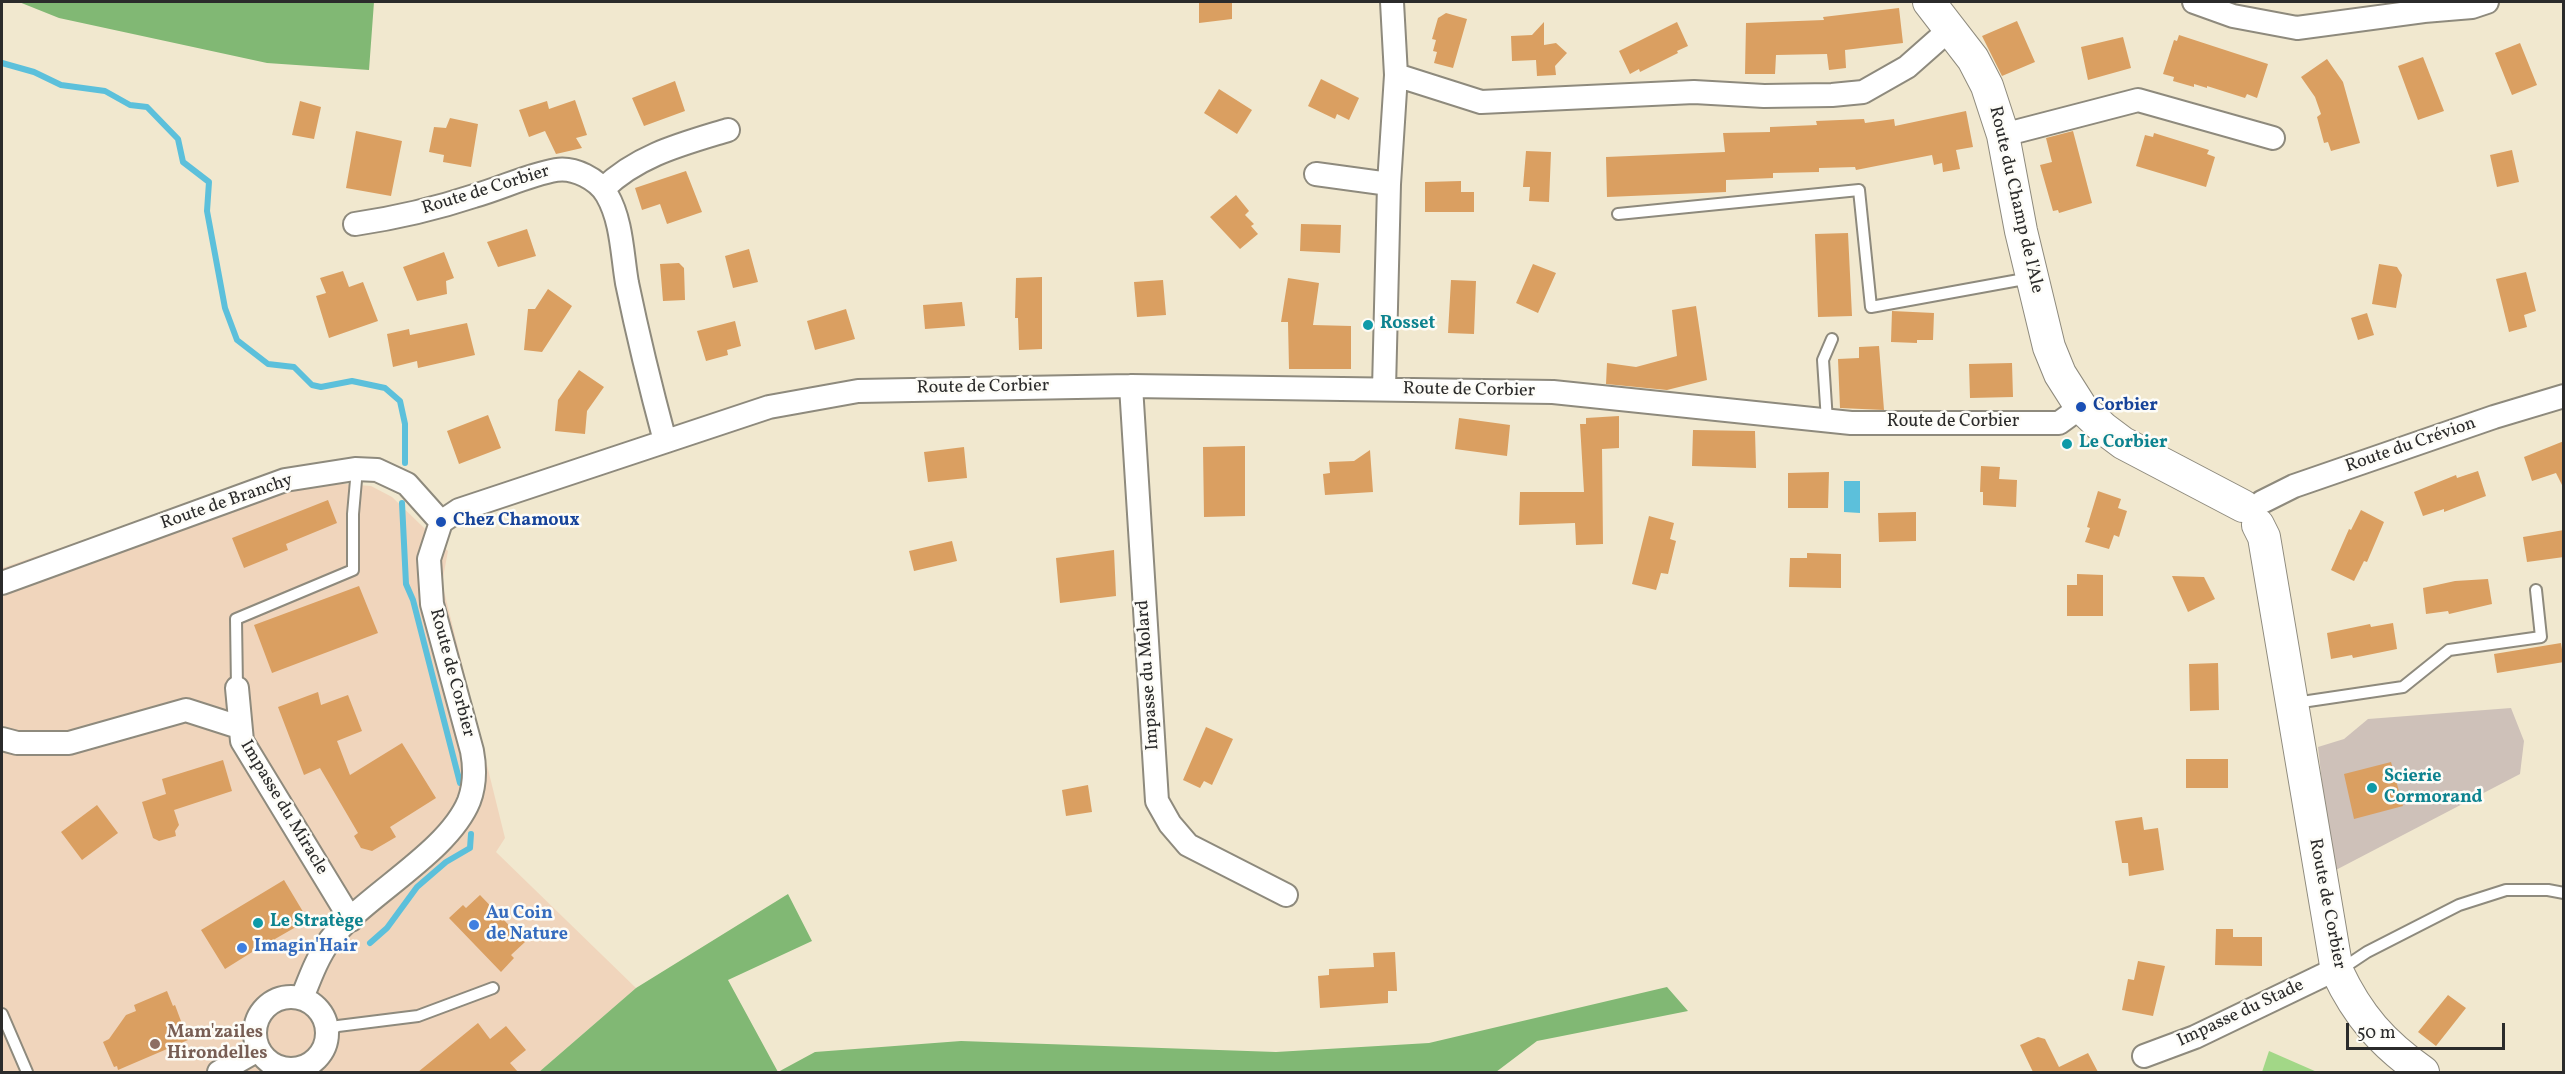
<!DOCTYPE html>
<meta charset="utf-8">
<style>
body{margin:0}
#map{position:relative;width:2565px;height:1074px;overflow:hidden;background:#f1e8cf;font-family:Vollkorn,serif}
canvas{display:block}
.frame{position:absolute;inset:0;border:3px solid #2b2b2b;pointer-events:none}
.scale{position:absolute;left:2346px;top:1023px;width:159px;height:27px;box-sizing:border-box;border:3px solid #2b2b2b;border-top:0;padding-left:8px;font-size:18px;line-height:21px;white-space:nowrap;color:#2b2b2b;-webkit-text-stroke:4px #fdfcf7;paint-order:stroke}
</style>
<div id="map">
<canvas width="2565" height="1074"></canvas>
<div class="frame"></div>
<div class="scale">50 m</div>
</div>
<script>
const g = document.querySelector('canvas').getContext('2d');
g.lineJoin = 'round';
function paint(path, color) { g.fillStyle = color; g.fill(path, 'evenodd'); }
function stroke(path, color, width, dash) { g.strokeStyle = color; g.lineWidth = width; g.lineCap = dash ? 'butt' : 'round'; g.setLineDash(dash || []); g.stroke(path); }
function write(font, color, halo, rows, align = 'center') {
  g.font = font + ' Vollkorn,serif'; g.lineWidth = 5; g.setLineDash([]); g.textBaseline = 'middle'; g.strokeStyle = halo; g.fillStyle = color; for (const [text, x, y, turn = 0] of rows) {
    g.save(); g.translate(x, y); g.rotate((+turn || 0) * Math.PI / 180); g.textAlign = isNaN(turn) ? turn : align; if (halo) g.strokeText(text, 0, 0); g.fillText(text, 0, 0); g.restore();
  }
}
paint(new Path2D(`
 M264 478 371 486 392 497 448 551 442 583 505 838 496 852 636 988 539 1072H2V568Z`), '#f0d5bc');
paint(new Path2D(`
 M2511 708 2524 741 2520 774 2332 872 2318 747 2344 739 2368 719Z`), '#cec1b9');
paint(new Path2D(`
 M2269 1051 2317 1072H2262Z`), '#a2d787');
paint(new Path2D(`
 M19 2H374L369 70 267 63 59 18Z
 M788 894 812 941 728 980 778 1072 815 1052 961 1041 1276 1052 1429 1043 1667 987 1688 1011 1537 1041 1496 1072H539L636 988Z`), '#81b874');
paint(new Path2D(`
 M1844 481H1860V513L1844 512Z`), '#5cc0db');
stroke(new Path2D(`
 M2 63 34 72 61 85 105 91 130 105 147 107 178 139 183 162 209 182 207 211 225 308 237 340 268 364 294 367 312 385 321 387 352 381 385 388 400 401 405 424V463
 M402 503 406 584 413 600 460 783
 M370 943 387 928 417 887 446 862 470 848 471 834`), '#5cc0db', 6);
paint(new Path2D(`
 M1199 2H1232V19L1199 23Z
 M1899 8 1903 43 1845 50 1846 68 1829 70 1827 54 1776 55 1775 74H1745L1746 23 1824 20 1823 17Z
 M1446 13 1467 19 1453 68 1434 63 1437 52 1433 51 1436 40 1432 39 1438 18Z
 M2017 21 2035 62 2002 76 1982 36Z
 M1544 22V45L1556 43 1567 53 1555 66 1556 75 1537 76 1536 60 1512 61 1511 36 1532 35Z
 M1677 22 1688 46 1677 51 1678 53 1640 72 1639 69 1630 74 1619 51Z
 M2179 35 2268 64 2257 98 2247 94 2245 98 2207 86V88L2194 84V87L2173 81 2174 77 2163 74 2174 40 2177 41Z
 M2123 37 2131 68 2088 80 2081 47Z
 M2520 43 2537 85 2512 95 2495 53Z
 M2423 57 2444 111 2418 120 2398 66Z
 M2327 59 2343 82 2360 143 2331 151 2328 142 2324 143 2317 117 2321 114 2315 97 2301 77Z
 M1321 79 1359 98 1349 120 1337 114 1335 119 1308 106Z
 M675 81 685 111 644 126 632 98Z
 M1219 89 1252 110 1237 134 1204 113Z
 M575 100 587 135 576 138 582 148 556 154 545 131 529 137 519 110 547 101 549 109Z
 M300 101 321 107 314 139 292 135Z
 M1966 111 1973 147 1956 150 1960 169 1943 172 1942 163 1934 165 1932 155 1856 170 1855 167 1819 168V172L1773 173V178L1726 180V192L1607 197 1606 157 1725 152 1723 133 1770 132V127L1817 125 1816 121 1864 119 1865 123 1894 119 1895 126Z
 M450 118 478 124 471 167 443 162 444 155 429 152 434 127 446 128Z
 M356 131 402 141 391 196 346 188Z
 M2073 131 2092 203 2059 213 2058 210 2053 211 2040 165 2052 162 2046 138Z
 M2154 133 2209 150 2207 154 2215 157 2206 187 2136 166 2145 135 2153 137Z
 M2512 150 2519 182 2497 187 2490 155Z
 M1526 151 1551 152 1549 202 1529 201 1530 187H1523Z
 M686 171 702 212 667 224 660 204 642 210 635 188Z
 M1461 181V192H1474V212H1425V182Z
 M1236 195 1249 211 1245 215 1254 224 1251 226 1258 234 1240 249 1210 217Z
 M1301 224 1341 225 1340 253 1300 251Z
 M527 229 536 256 498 267 487 242Z
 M1848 233 1852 316 1818 317 1815 234Z
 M749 249 758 282 733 288 725 256Z
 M444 252 454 278 446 281 447 294 417 301 403 267Z
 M679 263 684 268 685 300 663 301 660 264Z
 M1533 264 1556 273 1538 313 1516 303Z
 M2379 264 2397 267 2402 275 2396 308 2372 304Z
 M343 271 349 287 363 282 378 321 329 338 316 296 326 293 320 278Z
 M2526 272 2536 311 2524 315 2527 327 2509 332 2496 279Z
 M1042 277V349L1019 350 1018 318H1015L1016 278Z
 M1288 278 1319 283 1313 325 1351 326V369H1289L1288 322H1281Z
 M1163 280 1166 315 1137 317 1134 282Z
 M1451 280 1476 281 1474 334 1448 333Z
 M548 289 572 306 542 352 524 350 528 309H535Z
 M962 302 965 326 925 329 923 305Z
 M1696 306 1707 380 1667 390 1606 384 1607 363 1636 367 1677 356 1672 310Z
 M846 309 855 339 815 350 807 321Z
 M1892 311 1934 313 1933 340H1917V343L1891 342Z
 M2367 313 2374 335 2358 340 2351 318Z
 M735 321 741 346 727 350 728 355 706 361 697 331Z
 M467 323 475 355 418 368 417 361 393 367 387 334 409 329 410 335Z
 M1879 346 1884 410 1840 408 1838 359 1859 358V347Z
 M2012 363 2013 397 1970 398 1969 364Z
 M579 370 604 387 587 411 585 434 555 431 558 400Z
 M488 415 501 448 459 464 447 431Z
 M1619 416V448L1602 449 1603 544 1576 545 1575 523 1519 525 1520 492H1584L1580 424H1586V418Z
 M1459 418 1510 425 1507 456 1455 449Z
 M1693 430 1755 431 1756 468 1692 466Z
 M2564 441V489L2556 473 2532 481 2524 457Z
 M1245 446V516L1204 517 1203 447Z
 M964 447 967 478 928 482 924 452Z
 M1370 450 1373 492 1325 495 1323 474 1330 473 1329 462 1354 461Z
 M1981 466 2000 467 1999 479 2017 480 2016 507 1983 505V492H1980Z
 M2478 471 2486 496 2444 512V509L2423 516 2414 492 2456 475 2457 478Z
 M1829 472 1828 508H1788V473Z
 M2098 491 2121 499 2118 508 2127 511 2119 537 2114 535 2109 549 2085 542 2090 528 2087 527Z
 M328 500 337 523 286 544 288 550 244 568 232 538Z
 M2361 510 2384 522 2367 562 2364 561 2354 581 2331 570 2349 529 2351 530Z
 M1916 512V541L1879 542 1878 513Z
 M1649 516 1674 523 1670 539 1676 541 1668 574 1661 573 1656 590 1632 584Z
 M2564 530V557L2527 562 2523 537Z
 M952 541 957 561 914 571 909 551Z
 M1114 550 1116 596 1060 603 1056 558Z
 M1807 553 1841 554V588L1789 587 1790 558H1807Z
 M2077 574 2103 575V616H2067V585H2077Z
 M2172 576 2204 577 2215 599 2188 612Z
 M2488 579 2492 604 2449 614 2448 611 2426 614 2423 588 2455 581Z
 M359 586 378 633 272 673 254 625Z
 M2393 623 2397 649 2353 658 2352 655 2331 659 2327 633 2370 624 2371 627Z
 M2561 643 2564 662 2497 673 2494 654Z
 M2218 663 2219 710 2190 711 2189 664Z
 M318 692 321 705 348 695 362 731 337 741 350 775 402 743 436 798 390 827 396 837 372 851 361 848 354 836 358 833 320 768 304 775 278 707Z
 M1206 727 1233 739 1212 785 1204 781 1200 788 1183 780Z
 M2186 759H2228V788H2186Z
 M223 760 232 791 174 810 179 825 175 831 176 836 159 841 153 838 142 802 166 794 162 779Z
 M2391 762 2403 806 2354 819 2344 774Z
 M1088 785 1092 812 1066 816 1062 790Z
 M97 805 118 833 82 860 61 832Z
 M2142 817 2144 830 2158 828 2164 870 2129 876 2128 863H2122L2115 821Z
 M284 880 308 920 275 939 277 943 260 953 257 949 225 969 201 930Z
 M480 895 525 942 511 955 514 958 501 972 449 918 463 905 466 908Z
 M2216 929H2233V937H2262V966L2215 965Z
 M1395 952 1397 991H1388V1003L1320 1008 1318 976 1329 975V969L1374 967 1373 953Z
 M2138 961 2165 966 2153 1016 2122 1010 2128 979 2134 980Z
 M167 991 173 1006 175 1005 188 1040 118 1070 117 1066 114 1067 103 1042 109 1039 126 1015 136 1011 134 1005Z
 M2448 995 2466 1008 2436 1046 2418 1032Z
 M478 1023 490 1039 506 1026 526 1050 510 1063 518 1072H418Z
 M2038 1037 2045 1039 2059 1067 2088 1053 2098 1072H2033L2020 1045Z`), '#da9f61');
const lane = new Path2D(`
 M1618 214 1859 190 1871 307 2030 278
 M1827 421 1823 360 1832 339
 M237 688 236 619 353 570V514L357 469
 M2295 703 2403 687 2449 650 2541 637 2536 590
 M2340 970 2367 952 2459 905 2506 890H2548L2564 893
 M2 1014 27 1072
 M328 1031 338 1026 418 1016 493 988`);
const street = new Path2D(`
 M2194 2 2233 16 2297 28 2424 11 2472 7 2487 2
 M1396 75 1481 102 1694 92 1764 96 1832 95 1863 92 1907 67 1950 29
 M2003 135 2138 100 2273 138
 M1316 174 1389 184 1384 389
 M1389 184 1396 75 1392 2
 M603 189C638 155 682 144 728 130
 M355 224C395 218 435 209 474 196 502 188 528 175 556 170 574 167 598 179 607 195 622 221 622 254 627 283 638 336 651 389 665 441
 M1131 386 1157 801 1170 824 1188 845 1286 895
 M2262 502 2294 486 2494 417 2564 396
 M2 583 285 480 355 469 377 470 407 484 441 522
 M237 688 242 741 351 920
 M2 739 17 743H69L186 710 239 727
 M255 1033a36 36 0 1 1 72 0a36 36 0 1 1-72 0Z
 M302 998C310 978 317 958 330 940 365 895 448 853 469 801 475 785 475 767 472 751L432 604 429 559 441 522 459 510 769 407 858 391 1131 386 1553 392 1851 423H2059L2081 407
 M2144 1056 2195 1037 2328 973 2337 971
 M219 1072 258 1050`);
const secondary = new Path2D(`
 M1929 2 1973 59 1987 86 2003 135 2021 231 2049 347 2060 374 2081 407 2103 428 2123 443 2243 506
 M2258 525 2264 537 2337 971C2358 1016 2383 1044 2423 1072`);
stroke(lane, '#8e8a7d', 14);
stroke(street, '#8e8a7d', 26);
stroke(secondary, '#8e8a7d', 34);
stroke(lane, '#fff', 10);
stroke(street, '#fff', 22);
stroke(secondary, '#fff', 32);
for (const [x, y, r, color] of [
 [1368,325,6,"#0f9aa8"],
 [2081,407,6,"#1a4fb4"],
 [2067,444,6,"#0f9aa8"],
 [441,522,6,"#1a4fb4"],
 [2372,788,6,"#0f9aa8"],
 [258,923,6,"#0f9aa8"],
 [474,925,6,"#3f7fe0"],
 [242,948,6,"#3f7fe0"],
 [155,1044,6,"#8d6e63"]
]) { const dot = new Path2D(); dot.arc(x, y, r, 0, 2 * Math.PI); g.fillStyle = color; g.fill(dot); stroke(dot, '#fdfcf7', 2); }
write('18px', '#2b2b2b', '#fdfcf7', [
 ["Route de Corbier",486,191,-17],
 ["Route du Champ de l'Ale",2015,200,77],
 ["Route de Corbier",983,388,-1],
 ["Route de Corbier",1469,391,1],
 ["Route de Corbier",1953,423],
 ["Route du Crévion",2411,446,-19],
 ["Route de Branchy",227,503,-19],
 ["Route de Corbier",451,673,75],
 ["Impasse du Molard",1149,675,-94],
 ["Impasse du Miracle",283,808,59],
 ["Route de Corbier",2326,904,79],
 ["Impasse du Stade",2241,1014,-25]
]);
write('bold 18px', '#0d838f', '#fdfcf7', [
 ["Rosset",1380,325],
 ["Le Corbier",2079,444],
 ["Scierie",2384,778],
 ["Cormorand",2384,799],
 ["Le Stratège",270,923]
], 'left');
write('bold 18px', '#164399', '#fdfcf7', [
 ["Corbier",2093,407],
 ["Chez Chamoux",453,522]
], 'left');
write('bold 18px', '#366cbe', '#fdfcf7', [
 ["Au Coin",486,915],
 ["de Nature",486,936],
 ["Imagin'Hair",254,948]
], 'left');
write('bold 18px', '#785e54', '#fdfcf7', [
 ["Mam'zailes",167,1034],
 ["Hirondelles",167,1055]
], 'left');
</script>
